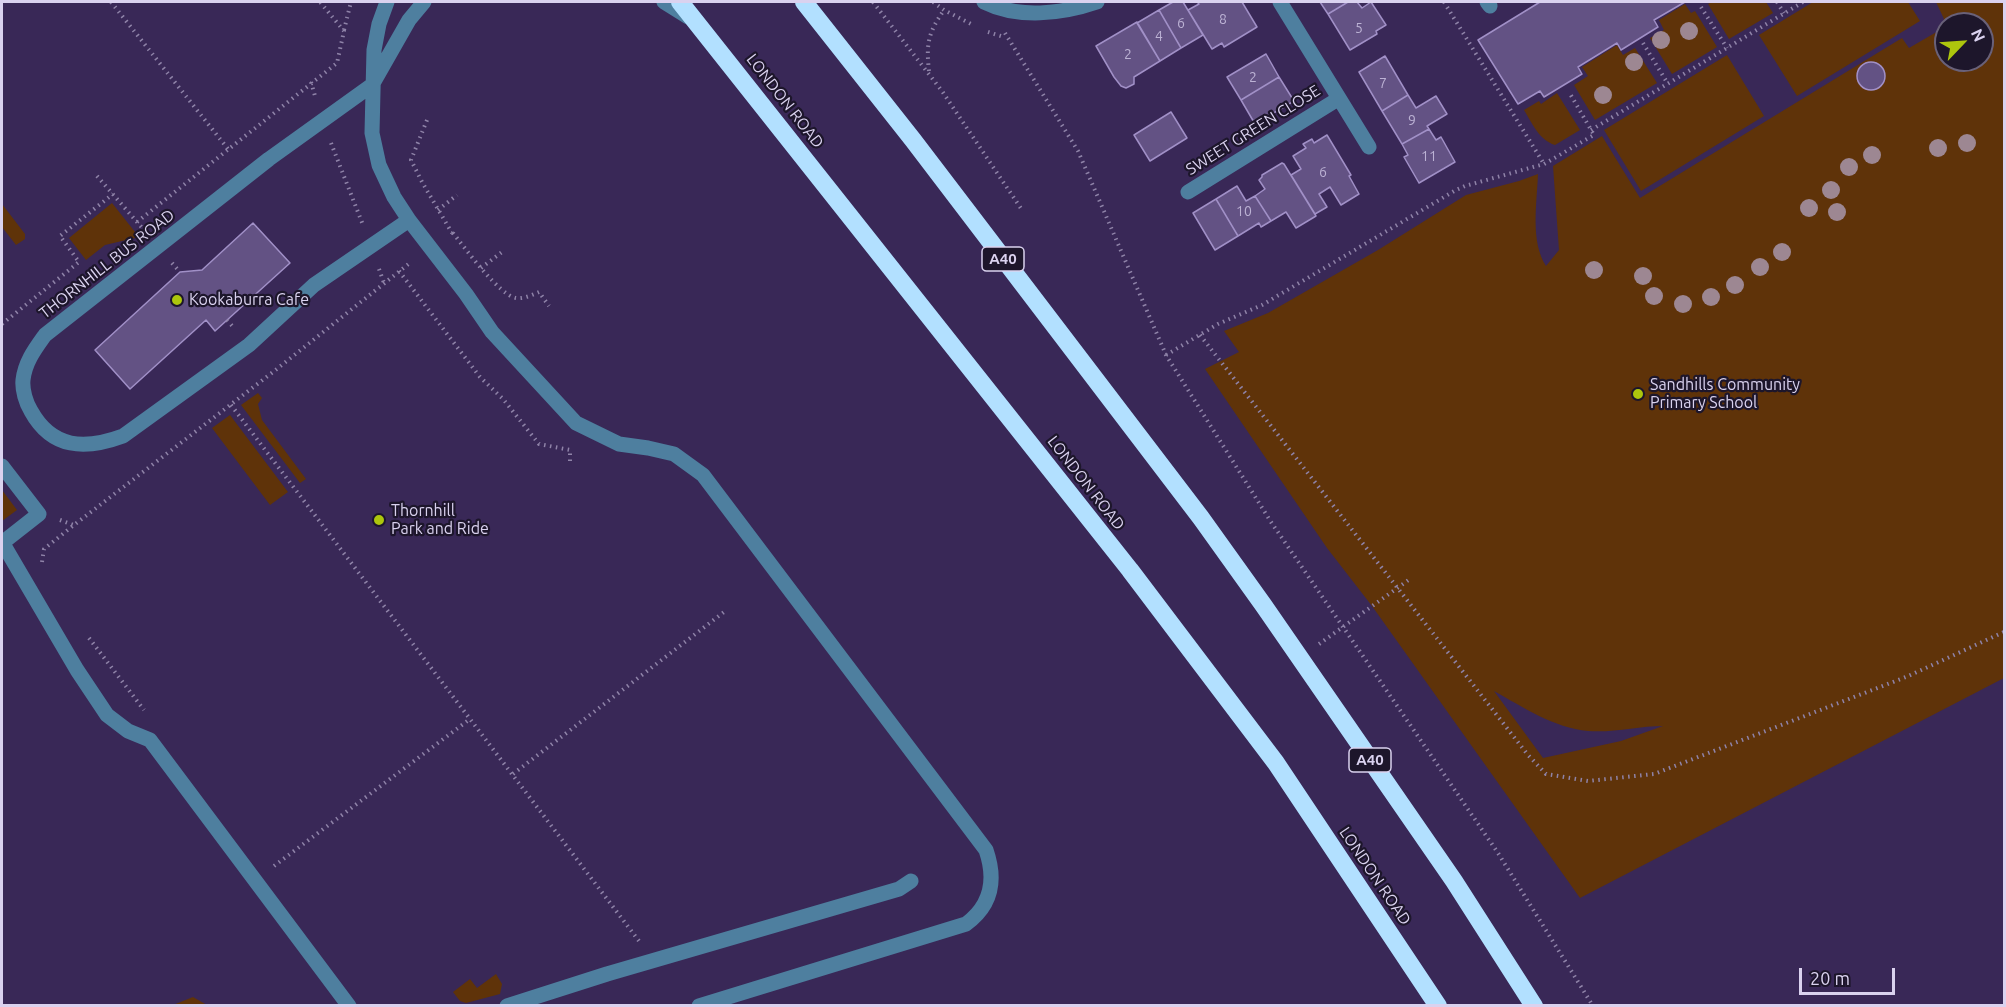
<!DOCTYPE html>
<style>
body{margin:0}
#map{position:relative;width:2006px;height:1007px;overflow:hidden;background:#392857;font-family:Ubuntu,sans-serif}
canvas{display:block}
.frame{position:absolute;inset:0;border:3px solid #dad2ef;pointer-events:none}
.north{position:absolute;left:1934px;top:12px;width:60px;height:60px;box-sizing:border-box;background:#1d162b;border:2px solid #696179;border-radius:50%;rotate:65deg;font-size:16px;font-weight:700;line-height:24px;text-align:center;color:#dad2ef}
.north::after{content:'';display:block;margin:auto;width:21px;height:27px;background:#adc60d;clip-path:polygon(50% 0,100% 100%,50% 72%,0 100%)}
.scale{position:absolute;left:1799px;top:968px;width:96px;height:27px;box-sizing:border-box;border:3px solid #dad2ef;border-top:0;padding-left:8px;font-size:18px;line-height:21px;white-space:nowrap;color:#dad2ef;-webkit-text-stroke:4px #1d162b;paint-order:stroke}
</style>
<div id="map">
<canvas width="2006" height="1007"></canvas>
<div class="frame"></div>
<div class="north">N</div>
<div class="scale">20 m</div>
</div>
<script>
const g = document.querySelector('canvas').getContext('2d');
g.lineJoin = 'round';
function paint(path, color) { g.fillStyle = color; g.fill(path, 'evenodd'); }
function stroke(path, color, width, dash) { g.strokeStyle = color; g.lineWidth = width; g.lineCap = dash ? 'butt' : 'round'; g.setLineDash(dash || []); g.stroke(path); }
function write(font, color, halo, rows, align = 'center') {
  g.font = font + ' Ubuntu,sans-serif'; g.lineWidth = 4.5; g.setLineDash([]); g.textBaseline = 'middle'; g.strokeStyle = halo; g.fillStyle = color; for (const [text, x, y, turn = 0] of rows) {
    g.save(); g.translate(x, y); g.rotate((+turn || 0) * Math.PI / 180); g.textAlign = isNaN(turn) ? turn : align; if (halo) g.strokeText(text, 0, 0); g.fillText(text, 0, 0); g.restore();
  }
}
paint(new Path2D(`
 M1712 2H1766L1773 13 1729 39 1708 4Z
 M1813 2H1908L1920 21 1797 96 1759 35Z
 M1936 2H2004V678L1580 898 1372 606 1327 548 1205 369 1239 352 1224 331 1268 313 1378 250 1466 195 1519 181 1538 174C1537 203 1530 241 1546 266L1559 250 1553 166 1602 136 1640 198 1902 38 1909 48 1940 30 1944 19ZM1946 24H1982V60H1946ZM1494 691C1523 707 1554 728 1588 731 1613 733 1639 726 1663 726L1621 741 1543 758Z
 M1685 4 1691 13 1695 11 1717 47 1672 74 1650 38 1664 30 1659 20Z
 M1617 45 1623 55 1635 48 1657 83 1595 120 1574 85 1588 76 1582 67Z
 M1727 55 1764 116 1641 191 1604 130Z
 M1557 93 1580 130 1555 145C1539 140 1532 123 1524 110L1539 101 1541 104Z
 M112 203 139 237 105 245 86 260 69 238Z
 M2 204 25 234V239L16 245 2 227Z
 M258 393 262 398 258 404 262 420 306 479 300 483 241 405Z
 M230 415 288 492 270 505 212 428Z
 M2 490 17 510 2 521Z
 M496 974 502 984 500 994 466 1003 460 1001 453 992 470 979 477 988Z
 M193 997 207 1005H173Z`), '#5f3309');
const building = new Path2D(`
 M1173 2H1183L1203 35 1181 48 1159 10Z
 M1197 2H1242L1257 27 1224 47 1222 43 1212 49 1188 10 1199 4Z
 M1320 2H1348L1328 14Z
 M1348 2H1357L1362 8 1371 2 1386 25 1376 31 1377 34 1350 50 1328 14Z
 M1540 2H1685L1654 20 1658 27 1621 50 1617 43 1578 67 1582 74 1544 97 1540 91 1518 104 1478 40Z
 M1159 10 1181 48 1160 61 1137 23Z
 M1137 22 1160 61 1134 77V84L1126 88 1121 86 1114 77 1096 46Z
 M1266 54 1279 77 1241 100 1227 77Z
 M1385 56 1408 95 1382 111 1359 72Z
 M1857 76a14 14 0 1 1 28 0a14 14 0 1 1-28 0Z
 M1279 77 1294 101 1255 124 1241 100Z
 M1408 95 1416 108 1436 96 1447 114 1427 126 1429 129 1402 144 1382 111Z
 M1171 112 1187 138 1150 161 1134 135Z
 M1429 129 1436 140 1441 137 1455 162 1419 183 1404 157 1408 155 1402 144Z
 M1327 135 1351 175 1349 176 1359 194 1341 205 1330 187 1319 194 1327 207 1315 214 1291 175 1301 169 1293 156 1306 148 1303 144 1312 139 1314 143Z
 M1282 163 1284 164 1316 216 1296 228 1286 212 1271 221 1255 196 1265 189 1259 180 1262 177V175Z
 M1237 186 1246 201 1255 196 1271 221 1261 227 1259 223 1238 236 1216 199Z
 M1216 199 1238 236 1215 250 1193 213Z
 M253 223 290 263 215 331 206 320 130 389 95 350 180 272 202 270Z`);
paint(building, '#635284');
stroke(building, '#a190c7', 1.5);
stroke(new Path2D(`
 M111 2 228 149
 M873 2 942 91 1022 210
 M933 2 944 10 971 24
 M1444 2 1544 164
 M1777 2 1784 13
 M1701 7 1727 48
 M344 30 351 2
 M988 32 1004 37
 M1005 33 1078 151 1166 355 1271 522 1498 853 1593 1006
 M1643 43 1668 84
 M929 71C926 44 928 33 944 10
 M311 82 315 96
 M427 120 411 160 422 182 452 233H451
 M1591 130 1803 2
 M331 143 363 225
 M97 176 144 230
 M438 210 457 195
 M137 222 337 63 344 31 320 2
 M453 233C465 248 499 295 516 298 524 299 532 295 539 292L549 306
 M172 263 180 272
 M481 268 502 252
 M379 269 384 283
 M399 271 480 377 503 399 539 444 570 450V464
 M227 320 234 328
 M2 324 79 262 60 236 113 194
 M1200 335 1528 755 1546 774 1588 781 1654 774 1906 677 2004 632
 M1166 355 1218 324 1262 305 1456 190 1465 186 1544 164 1594 135 1569 92
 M231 405 639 941
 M60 520 74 525
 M42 562 44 549 74 525 273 372 411 262
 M89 638 144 710
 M1319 644 1410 579
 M513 774 724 612
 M274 866 470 719`), '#8f83a8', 4, [1.5, 4.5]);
stroke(new Path2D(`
 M387 2 379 24 374 50 372 133 379 165 394 197 409 220 466 294 492 332 576 423 619 444 648 448 674 454 703 475 986 850C996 879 992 905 966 924L699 1006
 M664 2 688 17
 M984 2C1018 19 1062 14 1097 2
 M1280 2 1369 147
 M1487 2 1490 6
 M1188 192 1338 99
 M409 220 314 285 249 345 123 436C85 450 52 449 31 411 26 403 22 390 23 380 25 362 35 349 45 335L269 159 372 85 409 20 424 2
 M2 466 39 514 2 543
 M2 542 77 670 107 715 128 731 150 740 349 1006
 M507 1006 607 974 899 889 911 881`), '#4e7f9f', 15);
stroke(new Path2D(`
 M680 2 1130 570 1276 763 1438 1006
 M804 2 913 140 1201 518 1264 606 1454 881 1534 1006`), '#b2e0ff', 18);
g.fillStyle = '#9d8792';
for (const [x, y] of [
 [1689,31],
 [1661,40],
 [1634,62],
 [1603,95],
 [1967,143],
 [1938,148],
 [1872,155],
 [1849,167],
 [1831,190],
 [1809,208],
 [1837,212],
 [1782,252],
 [1760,267],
 [1594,270],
 [1643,276],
 [1735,285],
 [1654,296],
 [1711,297],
 [1683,304]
]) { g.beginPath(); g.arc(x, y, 9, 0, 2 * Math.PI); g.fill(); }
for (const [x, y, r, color] of [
 [177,300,6,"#adc60d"],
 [1638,394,6,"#adc60d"],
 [379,520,6,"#adc60d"]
]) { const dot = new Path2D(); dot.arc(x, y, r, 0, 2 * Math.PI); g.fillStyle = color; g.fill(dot); stroke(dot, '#1d162b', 2); }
write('14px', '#bcb2d4', null, [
 ["8",1223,19],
 ["6",1181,23],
 ["5",1359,28],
 ["4",1159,36],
 ["2",1128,54],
 ["2",1253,77],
 ["7",1383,83],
 ["9",1412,120],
 ["11",1429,156],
 ["6",1323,172],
 ["10",1244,211]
]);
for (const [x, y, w] of [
 [1003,259,42],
 [1370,760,42]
]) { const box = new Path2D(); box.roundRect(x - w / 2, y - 12, w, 24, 4.5); g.fillStyle = '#1d162b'; g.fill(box); stroke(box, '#dad2ef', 1.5); }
write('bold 15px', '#dad2ef', null, [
 ["A40",1003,259],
 ["A40",1370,760]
]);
write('16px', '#dad2ef', '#1d162b', [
 ["LONDON ROAD",785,101,52],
 ["SWEET GREEN CLOSE",1253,130,-32],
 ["THORNHILL BUS ROAD",107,264,-38],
 ["LONDON ROAD",1086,483,52],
 ["LONDON ROAD",1375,876,56]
]);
write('16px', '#dad2ef', '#1d162b', [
 ["Kookaburra Cafe",189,300],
 ["Sandhills Community",1650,385],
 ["Primary School",1650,403],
 ["Thornhill",391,511],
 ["Park and Ride",391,529]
], 'left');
</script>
